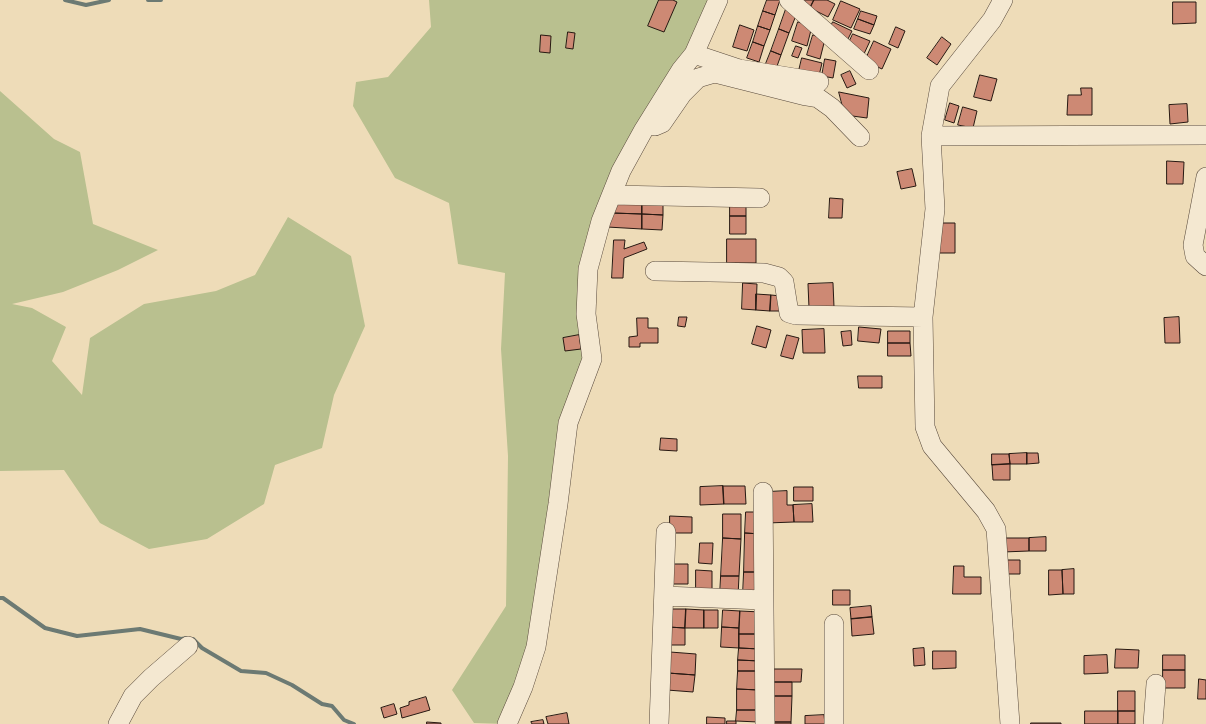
<!DOCTYPE html>
<style>
body{margin:0}
canvas{display:block;background:#eedcb8}
</style>
<canvas width="1206" height="724"></canvas>
<script>
const g = document.querySelector('canvas').getContext('2d');
g.lineJoin = 'round';
function paint(path, color) { g.fillStyle = color; g.fill(path, 'evenodd'); }
function stroke(path, color, width, dash) { g.strokeStyle = color; g.lineWidth = width; g.lineCap = dash ? 'butt' : 'round'; g.setLineDash(dash || []); g.stroke(path); }
paint(new Path2D(`
 M429 0H718L643 131 588 269 592 359 568 423 545 596 507 724 474 723 452 690 506 606 508 456 501 349 505 273 458 264 449 203 395 178 353 106 356 82 388 77 431 27Z
 M0 91 54 139 80 152 93 224 158 250 118 270 63 292 12 304 32 308 66 327 52 361 82 395 90 338 144 304 216 291 255 275 288 217 351 256 365 326 334 395 322 448 275 465 264 504 207 539 149 549 100 523 64 470 0 471Z`), '#b9c08f');
stroke(new Path2D(`
 M65 0 86 5 109 0
 M148 0H161
 M0 598H3L45 628 77 636 140 629 181 639 187 638
 M193 639 202 648 241 671 266 673 292 685 322 704 332 706 344 720 354 724`), '#6c7a73', 4);
const building = new Path2D(`
 M659 0H673L677 2 664 32 648 26Z
 M767 0H780L775 15 763 11Z
 M797 0H814L810 8Z
 M814 0H827L835 4 828 17 810 8Z
 M841 1 860 9 851 28 833 20Z
 M1173 2H1196V23L1173 24Z
 M786 9 797 13 789 33 779 29Z
 M763 11 775 15 770 30 758 26Z
 M861 11 877 16 874 25 858 19Z
 M858 19 874 25 870 34 854 29Z
 M798 22 812 26 807 46 792 41Z
 M833 22 852 31 847 41 828 32Z
 M740 25 754 30 747 51 733 47Z
 M758 26 770 30 764 46 753 42Z
 M896 27 905 31 898 48 889 44Z
 M779 29 789 33 781 55 771 51Z
 M568 32 575 33 573 49 566 48Z
 M853 34 870 41 863 56 846 49Z
 M541 35 551 36 550 53 540 52Z
 M813 35 825 39 820 59 807 55Z
 M942 37 951 44 937 65 927 58Z
 M874 41 891 49 882 69 865 61Z
 M753 42 764 46 759 62 747 58Z
 M796 46 802 48 798 58 792 56Z
 M771 51 781 55 776 69 765 66Z
 M802 58 822 63 818 80 798 75Z
 M825 59 836 61 833 78 822 76Z
 M850 71 856 84 847 88 841 75Z
 M980 75 997 79 991 101 974 97Z
 M1081 88H1092V115H1067L1068 95H1081Z
 M839 92 869 98 867 118 845 115Z
 M950 103 959 106 954 123 945 120Z
 M1187 104 1188 122 1170 124 1169 105Z
 M963 107 977 111 973 128 958 125Z
 M1167 161 1184 162 1183 184H1167Z
 M912 169 916 186 901 189 897 172Z
 M617 198 642 200V214L612 213Z
 M830 198 843 199 842 218H829Z
 M642 200H663V215L642 214Z
 M730 200H746V216H730Z
 M612 213 642 214V229L607 227Z
 M642 214 663 215 662 230 642 229Z
 M730 216H746V234H730Z
 M939 223H955V253H939Z
 M727 239H756V263H727Z
 M614 240H625L624 249 644 242 647 249 624 258 623 278H612Z
 M743 283 757 284 756 310 742 309Z
 M833 283 834 307 809 308 808 284Z
 M756 294 771 295 770 311 756 310Z
 M771 295 781 296 780 311H770Z
 M679 317H687L685 327 678 326Z
 M1179 317 1180 343H1165L1164 318Z
 M637 318H648V328H658V343H640V347H629V337L637 336Z
 M757 326 771 330 766 348 752 344Z
 M859 327 881 329 879 343 858 341Z
 M824 329 825 353H803L802 330Z
 M851 331 852 345 843 346 841 332Z
 M888 331H910V343H888Z
 M579 335 581 349 565 351 563 338Z
 M787 335 799 338 793 359 781 356Z
 M888 343H910L911 356H888Z
 M858 376H882V388H859Z
 M661 438 677 439V451L660 450Z
 M1027 453H1038L1039 463 1027 464Z
 M1027 453V464H1010L1009 454Z
 M992 454H1009L1010 464 992 465Z
 M1010 464V480H993L992 465Z
 M723 486H745L746 504H724Z
 M723 486 724 504 700 505V487Z
 M794 487H813V501H794Z
 M787 491V505H793L794 522 767 523V492Z
 M812 504 813 522H794L793 505Z
 M746 512H762L761 534 745 533Z
 M723 514H741V539L723 538Z
 M670 516 692 517V533H670Z
 M745 533 761 534 759 572H744Z
 M1046 537V551H1029V538Z
 M723 538 741 539 739 576H721Z
 M1003 538H1029V551L1003 552Z
 M700 543H713L712 564 699 563Z
 M1005 560H1020V574H1005Z
 M670 564H688V584H670Z
 M954 566H964V577H981V594H953Z
 M1074 569V594H1063L1062 570Z
 M696 570 712 571V594H696Z
 M1049 570H1062L1063 594 1049 595Z
 M744 572H759L758 595 743 594Z
 M721 576H739L738 596 720 595Z
 M833 590H850V605H833Z
 M871 606 872 617 851 619 850 608Z
 M668 609H686L685 628 668 627Z
 M686 609 704 610V628H685Z
 M704 610H718V628H704Z
 M723 610 740 611 739 628 722 627Z
 M740 611 761 612V634H739Z
 M872 617 874 634 852 636 851 619Z
 M668 627 685 628V645H667Z
 M722 627 739 628V648L721 647Z
 M739 634H761L760 649 739 648Z
 M739 648 760 649V661L738 660Z
 M924 648 925 665 914 666 913 649Z
 M1116 649 1139 650 1138 668H1115Z
 M933 651H956V668L933 669Z
 M670 652 696 654 695 675 668 673Z
 M1107 655 1108 673 1084 674V656Z
 M1163 655H1185V670H1163Z
 M738 660 760 661 759 671H738Z
 M774 669H802L801 682H774Z
 M1163 670H1185V688H1163Z
 M738 671H759V690L737 689Z
 M668 673 695 675 693 692 667 690Z
 M1199 679 1206 680V699H1198Z
 M774 682H792V696H773Z
 M737 689 759 690 758 710H737Z
 M1118 691H1135V711H1118Z
 M773 696H792L791 722H773Z
 M426 697 430 710 402 718 400 708 409 705V702Z
 M394 704 397 714 384 718 381 708Z
 M737 710H758V722L736 721Z
 M1085 711H1118V724H1085Z
 M1118 711H1135V724H1118Z
 M567 713 569 724H548L546 717Z
 M824 715 825 724H805V716Z
 M707 717 725 718V724H707Z
 M543 720 544 724H532L531 722Z
 M727 721H736V724H727Z
 M427 722 441 723V724H427Z
 M773 722H791V724H773Z
 M1031 723H1061V724H1031Z`);
paint(building, '#cd8974');
stroke(building, '#271912', 1);
const minor = new Path2D(`
 M789 0 869 70
 M1003 0 992 20 940 86 931 136 935 209 923 317 925 427 932 446 986 511 996 529 1010 724
 M694 54 739 69 819 82
 M655 126 662 123 682 94 698 78 715 73 806 96 818 98 832 108 860 137
 M931 136 1206 135
 M1206 177 1193 245 1195 256 1206 266
 M612 195 760 198
 M655 271 764 273 779 277 784 282 789 313 796 315 923 317
 M763 492 765 724
 M664 596 763 600
 M834 624V724
 M118 724 133 696 151 678 188 646
 M507 724 523 687 536 647 558 504 568 423 592 359 586 314 588 269 601 221 621 171 643 131 681 70 694 54 718 0
 M659 724 666 532
 M1153 724 1156 684`);
stroke(minor, '#594a3c', 20);
stroke(minor, '#f4e8d1', 19);
</script>
